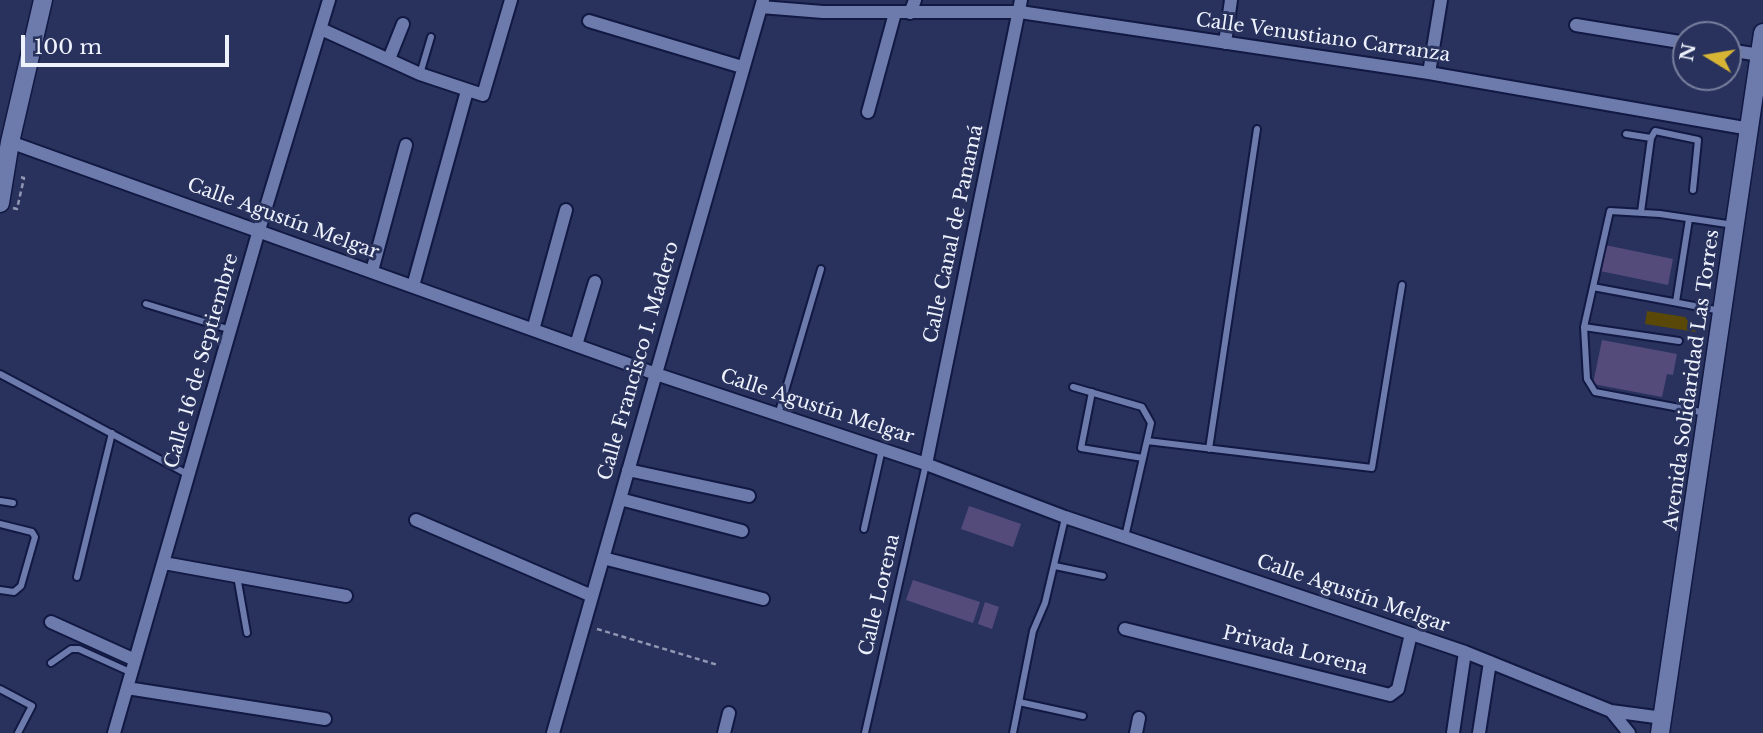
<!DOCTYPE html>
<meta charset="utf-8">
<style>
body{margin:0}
#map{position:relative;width:1763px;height:733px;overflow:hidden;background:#28325d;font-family:"Libre Baskerville",serif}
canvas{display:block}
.north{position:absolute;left:1672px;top:21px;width:70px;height:70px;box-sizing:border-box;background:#28325d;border:2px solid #777f9d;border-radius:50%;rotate:281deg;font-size:19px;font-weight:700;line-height:28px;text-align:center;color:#eef2fd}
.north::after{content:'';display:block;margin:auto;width:24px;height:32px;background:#d8b434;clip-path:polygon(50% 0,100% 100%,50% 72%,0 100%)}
.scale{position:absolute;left:21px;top:35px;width:208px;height:32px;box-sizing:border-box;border:4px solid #eef2fd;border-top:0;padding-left:9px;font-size:21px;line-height:24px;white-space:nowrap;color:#eef2fd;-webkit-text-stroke:5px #28325d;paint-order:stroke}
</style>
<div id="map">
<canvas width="1763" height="733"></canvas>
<div class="north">N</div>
<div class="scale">100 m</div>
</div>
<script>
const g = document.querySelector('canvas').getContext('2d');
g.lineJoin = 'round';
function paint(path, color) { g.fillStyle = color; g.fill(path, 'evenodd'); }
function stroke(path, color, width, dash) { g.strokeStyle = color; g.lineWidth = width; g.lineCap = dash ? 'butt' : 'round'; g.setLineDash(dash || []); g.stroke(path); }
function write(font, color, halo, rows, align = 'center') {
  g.font = font + ' "Libre Baskerville",serif'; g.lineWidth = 6; g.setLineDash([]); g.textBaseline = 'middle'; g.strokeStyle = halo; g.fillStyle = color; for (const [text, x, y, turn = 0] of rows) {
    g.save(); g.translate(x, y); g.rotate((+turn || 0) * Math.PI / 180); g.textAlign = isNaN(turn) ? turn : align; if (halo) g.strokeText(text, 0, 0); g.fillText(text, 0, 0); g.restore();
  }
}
paint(new Path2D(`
 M1647 311 1685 317 1696 332 1645 324Z`), '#594807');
paint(new Path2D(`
 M1605 245 1673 259 1668 285 1600 271Z
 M1602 340 1677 354 1673 375 1667 374 1662 397 1593 384Z
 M969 506 1021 524 1013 547 961 529Z
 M913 580 980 602 973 623 906 600Z
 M985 602 999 607 992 629 978 624Z`), '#554b7b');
const service = new Path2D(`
 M420 74 431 37
 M1626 134 1651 138
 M1641 212 1651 138 1655 131 1698 140 1693 190
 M1593 287 1721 311
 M1676 302 1689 219
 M146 304 231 330
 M1584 327 1679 341
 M0 374 189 475
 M1073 387 1142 407 1151 423 1125 537
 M1092 392 1081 448 1143 458
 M1706 413 1595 392 1587 379 1584 327 1610 211 1660 214 1734 225
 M778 415 821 269
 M1147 441 1372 468 1402 285
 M1209 449 1257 129
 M0 501 13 503
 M0 524 32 532 35 537 21 586 14 592 0 590
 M864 529 882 449
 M1055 566 1103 576
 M237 576 247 633
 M77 577 112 433
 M51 663 71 649H79L132 673
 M0 689 32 706 18 733
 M1019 702 1083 716
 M865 733 926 464
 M1013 733 1033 631 1045 603 1065 518`);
const minor = new Path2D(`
 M761 7 823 12H1020L1429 73 1750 129
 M910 13 915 0
 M589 21 742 67
 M1576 25 1686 43
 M321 29 420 74 483 95 511 0
 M1225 43 1231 0
 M1728 50 1760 55
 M389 59 403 24
 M1429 73 1441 0
 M868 112 895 13
 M10 142 656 374 926 464 1065 517 1465 652 1611 711 1663 718
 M372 271 406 145
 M413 286 467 91
 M533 330 566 210
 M576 345 595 282
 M926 464 1021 0
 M628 470 749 496
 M620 499 742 531
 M416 520 592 596
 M603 558 763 599
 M164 563 346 596
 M51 622 135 660
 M1125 629 1390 695 1398 689 1411 634
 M127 688 325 719
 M1611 711 1629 733
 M114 733 259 230 329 0
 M553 733 763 0
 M724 733 729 713
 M1136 733 1139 718
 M1453 733 1465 652
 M1479 733 1490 662`);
const secondary = new Path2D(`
 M0 203 10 142 43 0
 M1660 733 1763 33`);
stroke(service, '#111841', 10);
stroke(minor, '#111841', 16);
stroke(secondary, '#111841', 21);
stroke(new Path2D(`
 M13 208 17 209 24 178 20 177
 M597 629 718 665`), '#9197b2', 2.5, [5, 3.5]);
stroke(service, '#6c7aac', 6);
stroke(minor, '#6c7aac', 12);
stroke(secondary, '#6c7aac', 18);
write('19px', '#eef2fd', '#28325d', [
 ["Calle Venustiano Carranza",1323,38,8],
 ["Calle Agustín Melgar",283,219,20],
 ["Calle Canal de Panamá",954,234,-78],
 ["Calle 16 de Septiembre",202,361,-74],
 ["Calle Francisco I. Madero",639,361,-74],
 ["Avenida Solidaridad Las Torres",1692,380,-82],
 ["Calle Agustín Melgar",817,407,18],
 ["Calle Agustín Melgar",1353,594,19],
 ["Calle Lorena",880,595,-77],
 ["Privada Lorena",1295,651,14]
]);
</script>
